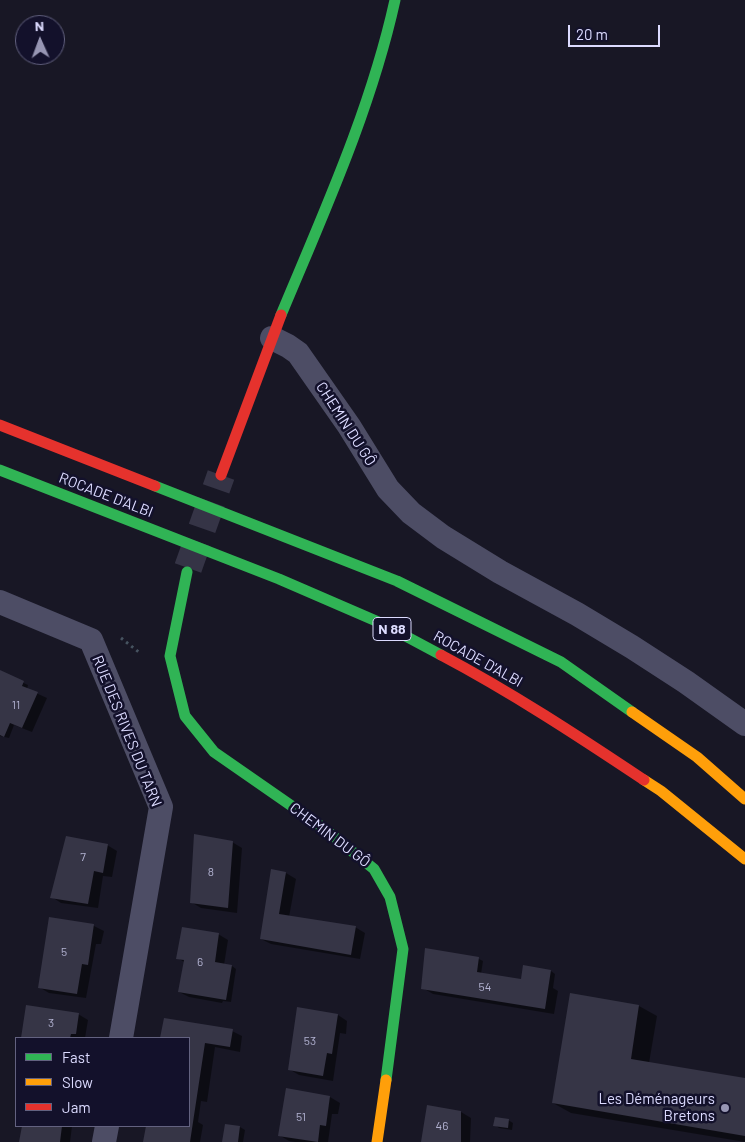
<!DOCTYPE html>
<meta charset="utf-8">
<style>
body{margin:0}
#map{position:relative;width:745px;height:1142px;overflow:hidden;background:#181725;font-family:Barlow,sans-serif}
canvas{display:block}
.legend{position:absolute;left:15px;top:1037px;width:175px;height:90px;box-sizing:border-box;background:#13112b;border:1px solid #636280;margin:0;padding:6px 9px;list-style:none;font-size:15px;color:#dcdbff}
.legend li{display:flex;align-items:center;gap:10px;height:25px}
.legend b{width:25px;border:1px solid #636280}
.north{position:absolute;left:15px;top:15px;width:50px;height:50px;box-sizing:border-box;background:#13112b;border:1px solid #636280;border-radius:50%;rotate:358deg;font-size:14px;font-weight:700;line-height:20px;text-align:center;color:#dcdbff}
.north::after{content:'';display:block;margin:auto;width:18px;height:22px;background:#9796b3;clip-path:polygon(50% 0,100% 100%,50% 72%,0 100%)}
.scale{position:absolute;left:568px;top:25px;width:92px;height:22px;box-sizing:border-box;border:2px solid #dcdbff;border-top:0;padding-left:6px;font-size:15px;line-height:18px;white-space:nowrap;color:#dcdbff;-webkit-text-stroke:4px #13112b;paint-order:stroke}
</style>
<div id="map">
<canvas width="745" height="1142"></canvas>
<ul class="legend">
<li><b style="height:6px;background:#30b455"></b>Fast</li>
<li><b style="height:6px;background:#ff9f0a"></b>Slow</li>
<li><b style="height:6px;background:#e5322d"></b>Jam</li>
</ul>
<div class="north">N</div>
<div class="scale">20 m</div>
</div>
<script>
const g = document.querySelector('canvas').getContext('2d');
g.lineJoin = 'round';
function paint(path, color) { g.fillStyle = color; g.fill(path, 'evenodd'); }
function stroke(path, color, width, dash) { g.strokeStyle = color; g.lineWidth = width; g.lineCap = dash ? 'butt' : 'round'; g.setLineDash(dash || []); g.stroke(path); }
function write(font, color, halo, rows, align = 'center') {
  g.font = font + ' Barlow,sans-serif'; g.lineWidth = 5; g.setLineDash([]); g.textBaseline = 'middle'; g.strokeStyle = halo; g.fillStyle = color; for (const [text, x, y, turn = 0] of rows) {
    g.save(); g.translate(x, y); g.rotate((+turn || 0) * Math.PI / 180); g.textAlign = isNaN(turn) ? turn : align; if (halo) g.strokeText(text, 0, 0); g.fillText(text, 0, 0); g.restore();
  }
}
paint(new Path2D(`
 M0 670 2 673 28 685 27 689 47 698 32 732 14 725 9 738 0 736Z
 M232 842 242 848 237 913 201 908 191 902Z
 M107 845 117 851 112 877 103 876 98 908 61 903 52 897Z
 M286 873 296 879 289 917 355 927 365 933 360 959 271 944 261 939Z
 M50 919 94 926 104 931 101 944H96L86 998 49 993 39 987Z
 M218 934 228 940 224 965 232 966 236 969 231 1002 223 1001 222 1003 189 997 179 992 184 962 178 958Z
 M426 950 479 959 483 961 481 974 527 982 551 971 555 974 553 988 558 991 554 1014 433 994 423 988Z
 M639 1006 657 1016 649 1063 745 1080V1142L571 1113 553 1103Z
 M27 1007 78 1014 88 1020 85 1038H23Z
 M338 1015 347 1021 346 1034 340 1033 333 1081 299 1075 289 1069Z
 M165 1020 232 1031 242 1036 240 1052 215 1047 207 1102 201 1101 198 1122 203 1125 200 1142H144L147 1126H189V1038H162Z
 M330 1097 340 1103 338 1114H332L328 1142H295L289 1141 279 1135Z
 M428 1107 461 1112 471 1118 470 1142H422Z
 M508 1120 513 1123 512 1130 499 1128 495 1125Z
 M226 1125 240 1127 245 1130 243 1142H223Z
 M23 1126H72L70 1142H22L21 1141Z`), '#0007');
paint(new Path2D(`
 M0 670 24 681 22 686 38 692 22 728 10 723 4 737 0 735Z
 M194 834 233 841 228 908 190 903Z
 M66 836 108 844 103 873 94 871 88 904 50 898Z
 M271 869 286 872 279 914 356 926 351 955 260 939Z
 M49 917 94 924 88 965 82 964 77 994 38 988Z
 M182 927 219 933 215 962 232 965 226 1000 178 992 184 960 176 959Z
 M425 948 479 957 477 972 521 979 523 965 551 970 545 1009 421 989Z
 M570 993 639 1005 631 1059 745 1078V1136L552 1103Z
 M26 1005 79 1013 76 1034H71L70 1038H21Z
 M297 1007 338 1014 332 1054 327 1053 323 1076 288 1070Z
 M164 1018 233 1029 230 1047 205 1043 190 1142H143L146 1126H189V1038H160Z
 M286 1088 330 1096 326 1126 320 1125 318 1142 278 1136Z
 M427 1105 461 1111V1142H421Z
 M495 1117 509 1119 508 1128 493 1126Z
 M225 1124 240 1126 238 1142H222Z
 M22 1126H62L60 1142H19Z`), '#363546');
stroke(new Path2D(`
 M188 568 221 475`), '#353446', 28, [28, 14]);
stroke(new Path2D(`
 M121 638 140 653`), '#465360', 3, [2.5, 4]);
stroke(new Path2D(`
 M272 338 288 346 298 353 349 426 388 489 411 513 443 537 500 572 577 614 632 647 686 682 745 724
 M0 602 91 640 161 807 121 1038
 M104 1142 107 1126`), '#4d4d65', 24);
stroke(new Path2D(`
 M281 315C324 212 371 109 395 0
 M0 470 279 579 383 624 441 655
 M155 486 397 581 561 662 632 712
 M187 572 170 656 185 716 214 752 322 827 374 869 390 897 403 949 386 1080`), '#30b455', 11);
stroke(new Path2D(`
 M632 712 697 757 745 799
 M644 780 661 791 745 859
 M377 1142 386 1080`), '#ff9f0a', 11);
stroke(new Path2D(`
 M0 425 155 486
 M221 475 281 315
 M441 655C511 692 578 736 644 780`), '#e5322d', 11);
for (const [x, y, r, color] of [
 [725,1108,5,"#9796b3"]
]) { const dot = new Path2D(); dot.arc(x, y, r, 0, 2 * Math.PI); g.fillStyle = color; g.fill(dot); stroke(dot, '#13112b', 2); }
write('12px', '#b2b2d1', null, [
 ["11",16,705],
 ["7",83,857],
 ["8",211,872],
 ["5",64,952],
 ["6",200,962],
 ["54",485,987],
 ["3",51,1023],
 ["53",310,1041],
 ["51",301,1117],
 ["46",442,1126]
]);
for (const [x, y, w] of [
 [392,629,38]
]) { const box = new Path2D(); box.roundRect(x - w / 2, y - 11.5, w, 23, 4); g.fillStyle = '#13112b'; g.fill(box); stroke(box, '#dcdbff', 1); }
write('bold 14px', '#dcdbff', null, [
 ["N 88",392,629]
]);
write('15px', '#dcdbff', '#13112b', [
 ["CHEMIN DU GÔ",346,424,57],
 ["ROCADE D'ALBI",106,495,21],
 ["ROCADE D'ALBI",478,659,29],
 ["RUE DES RIVES DU TARN",127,731,68],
 ["CHEMIN DU GÔ",330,835,37]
]);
write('15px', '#dcdbff', '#13112b', [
 ["Les Déménageurs",715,1099],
 ["Bretons",715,1116]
], 'right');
</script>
